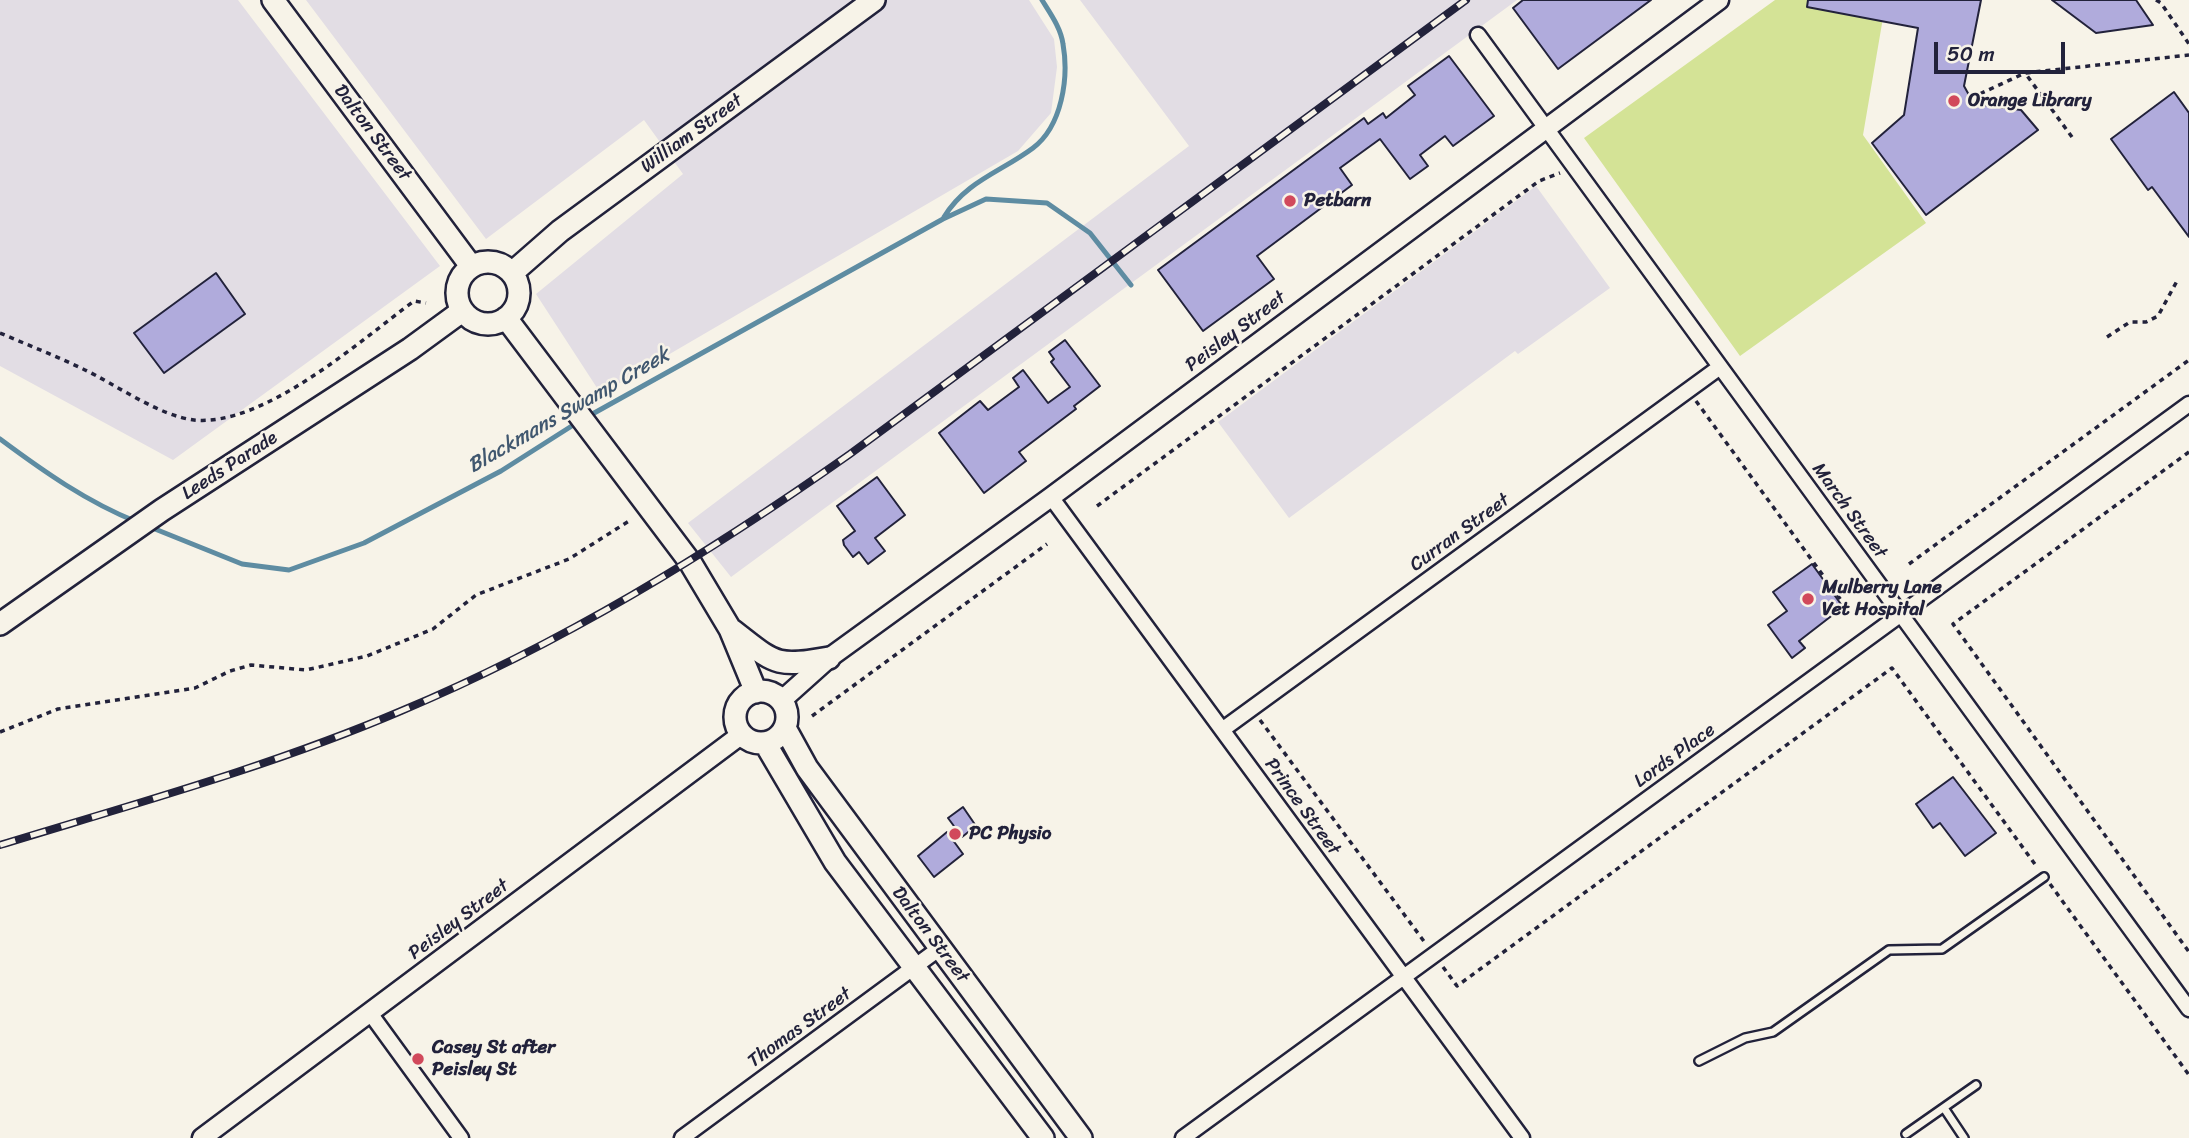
<!DOCTYPE html>
<style>
body{margin:0}
#map{position:relative;width:2189px;height:1138px;overflow:hidden;background:#f7f3e8;font-family:Sriracha,sans-serif}
canvas{display:block}
.scale{position:absolute;left:1934px;top:42px;width:131px;height:32px;box-sizing:border-box;border:4px solid #22223b;border-top:0;padding-left:9px;font-size:21px;line-height:24px;white-space:nowrap;color:#22223b;-webkit-text-stroke:5px #f7f3e8;paint-order:stroke}
</style>
<div id="map">
<canvas width="2189" height="1138"></canvas>
<div class="scale">50 m</div>
</div>
<script>
const g = document.querySelector('canvas').getContext('2d');
g.lineJoin = 'round';
function paint(path, color) { g.fillStyle = color; g.fill(path, 'evenodd'); }
function stroke(path, color, width, dash) { g.strokeStyle = color; g.lineWidth = width; g.lineCap = dash ? 'butt' : 'round'; g.setLineDash(dash || []); g.stroke(path); }
function write(font, color, halo, rows, align = 'center') {
  g.font = font + ' Sriracha,sans-serif'; g.lineWidth = 5; g.setLineDash([]); g.textBaseline = 'middle'; g.strokeStyle = halo; g.fillStyle = color; for (const [text, x, y, turn = 0] of rows) {
    g.save(); g.translate(x, y); g.rotate((+turn || 0) * Math.PI / 180); g.textAlign = isNaN(turn) ? turn : align; if (halo) g.strokeText(text, 0, 0); g.fillText(text, 0, 0); g.restore();
  }
}
paint(new Path2D(`
 M0 0H238L440 266 173 460 0 366Z
 M306 0H1029L1054 39 1057 67 1051 113 1018 151 601 394 536 294 683 174 644 120 486 239Z
 M1080 0H1517L731 577 688 523 1189 146Z
 M1536 186 1610 288 1518 354 1515 351 1289 518 1218 422Z`), '#e2dde4');
paint(new Path2D(`
 M1775 0H1886L1863 135 1926 223 1740 356 1584 138Z`), '#d4e396');
stroke(new Path2D(`
 M944 217C966 181 1001 172 1033 148 1062 126 1069 78 1063 44 1061 28 1050 13 1042 0
 M587 417 943 219 986 199 1047 203 1090 233 1131 285
 M0 439C43 471 87 502 137 522
 M150 527 242 564 289 570 364 543 501 471 578 422`), '#5e8ca2', 5);
const building = new Path2D(`
 M1523 0H1651L1558 69 1513 8Z
 M1808 0H1981L1964 86 1974 104 2021 110 2038 130 1926 215 1872 143 1904 115 1918 28 1807 7Z
 M2052 0H2136L2153 25 2096 33Z
 M1449 56 1494 116 1453 146 1445 136 1420 155 1428 166 1410 179 1380 139 1340 168 1352 185 1257 256 1274 279 1203 331 1158 270 1364 118 1368 124 1383 113 1386 118 1415 95 1408 86Z
 M2174 92 2189 113V237L2152 187 2148 190 2111 139Z
 M216 273 245 314 164 373 134 333Z
 M1065 340 1100 386 1074 406 1076 409 1019 452 1026 461 984 493 939 433 980 401 988 410 1019 387 1013 378 1023 370 1048 403 1070 387 1051 362 1054 359 1049 352Z
 M877 477 905 515 875 538 885 551 868 564 859 552 853 557 844 545 843 540 855 531 837 506Z
 M1812 564 1843 607 1799 641 1805 648 1792 658 1768 625 1787 611 1773 592Z
 M1953 777 1996 833 1965 856 1940 823 1933 828 1916 804Z
 M963 807 976 826 962 837 948 818Z
 M947 832 963 854 934 877 918 856Z`);
paint(building, '#b0abdc');
stroke(building, '#22223b', 2);
const service = new Path2D(`
 M1699 1061 1745 1038 1773 1032 1889 950 1942 949 2044 877
 M1944 1108 1964 1138
 M1906 1134 1976 1085`);
const minor = new Path2D(`
 M1478 35 2189 1009
 M1051 497 1522 1138
 M1222 730 1720 367
 M370 1013 461 1138
 M682 1138 940 948
 M1183 1138 2189 404`);
const tertiary = new Path2D(`
 M781 701 829 658 1051 497 1719 0
 M202 1138 742 734`);
const secondary = new Path2D(`
 M273 0 471 266
 M457 293a31 31 0 1 1 62 0a31 31 0 1 1-62 0Z
 M512 273 560 231 874 0
 M506 318 690 562 730 629 756 692
 M0 624 162 510 410 349 462 311
 M732 630C775 663 774 668 829 658
 M735 717a26 26 0 1 1 52 0a26 26 0 1 1-52 0Z
 M785 728 807 768 1081 1138
 M765 743 835 862 1043 1138`);
stroke(service, '#22223b', 12);
stroke(minor, '#22223b', 19);
stroke(tertiary, '#22223b', 23);
stroke(secondary, '#22223b', 26);
stroke(new Path2D(`
 M2156 0 2161 3 2189 44
 M1971 98 2025 73
 M2072 137 2025 73 2189 55
 M0 333C28 345 56 356 83 369 115 384 159 416 194 420 264 427 361 340 414 301L426 303
 M2107 337 2130 322H2146L2158 316 2177 281
 M1696 401 1846 607
 M2189 452 1953 624 2189 952
 M1097 506 1539 181 1560 173
 M1909 564 2189 360
 M812 716 1047 544
 M1260 720 1426 944
 M0 732 58 709 195 688 230 671 251 665 306 670 367 656 433 629 476 595 569 559 629 521
 M2050 884 2189 1075
 M1443 967 1457 986 1892 668 2037 867`), '#22223b', 3.5, [5, 5]);
stroke(service, '#f7f3e8', 7);
stroke(minor, '#f7f3e8', 14);
stroke(tertiary, '#f7f3e8', 18);
stroke(secondary, '#f7f3e8', 21);
const rail = new Path2D(`
 M0 845C134 804 272 766 401 711 561 644 708 554 850 454L1466 0`);
stroke(rail, '#22223b', 8);
stroke(rail, '#f7f3e8', 5, [16]);
for (const [x, y, r, color] of [
 [1954,101,7,"#d1495b"],
 [1290,201,7,"#d1495b"],
 [1808,599,7,"#d1495b"],
 [955,834,7,"#d1495b"],
 [418,1059,7,"#d1495b"]
]) { const dot = new Path2D(); dot.arc(x, y, r, 0, 2 * Math.PI); g.fillStyle = color; g.fill(dot); stroke(dot, '#f7f3e8', 2.5); }
write('bold 19px', '#22223b', '#f7f3e8', [
 ["Orange Library",1968,101],
 ["Petbarn",1304,201],
 ["Mulberry Lane",1822,588],
 ["Vet Hospital",1822,610],
 ["PC Physio",969,834],
 ["Casey St after",432,1048],
 ["Peisley St",432,1070]
], 'left');
write('19px', '#22223b', '#f7f3e8', [
 ["Dalton Street",372,133,53],
 ["William Street",692,134,-36],
 ["Peisley Street",1236,332,-37],
 ["Leeds Parade",230,466,-33],
 ["March Street",1849,511,54],
 ["Curran Street",1460,533,-36],
 ["Lords Place",1675,756,-36],
 ["Prince Street",1302,807,54],
 ["Peisley Street",459,920,-37],
 ["Dalton Street",930,935,53],
 ["Thomas Street",800,1028,-36]
]);
write('italic 21px', '#40576f', '#f7f3e8', [
 ["Blackmans Swamp Creek",569,411,-30]
]);
</script>
